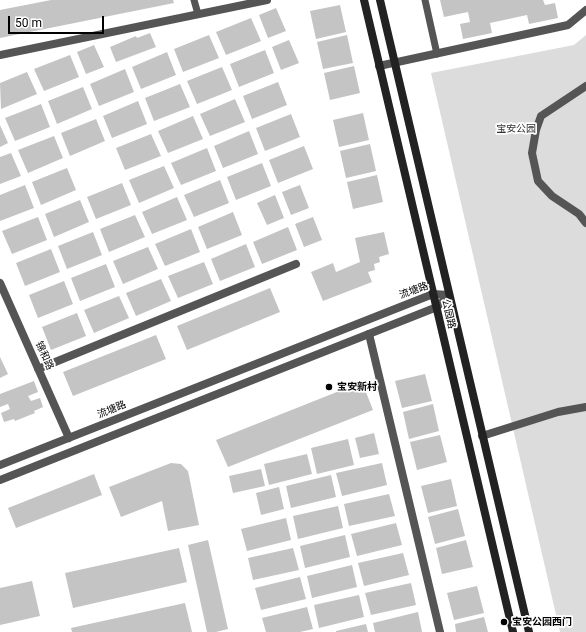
<!DOCTYPE html>
<meta charset="utf-8">
<style>
body{margin:0}
#map{position:relative;width:586px;height:632px;overflow:hidden;background:#fff;font-family:Roboto,sans-serif}
canvas{display:block}
.scale{position:absolute;left:8px;top:16px;width:96px;height:18px;box-sizing:border-box;border:2px solid #000;border-top:0;padding-left:5px;font-size:12px;line-height:14px;white-space:nowrap;color:#000;-webkit-text-stroke:3px #fff;paint-order:stroke}
</style>
<div id="map">
<canvas width="586" height="632"></canvas>
<div class="scale">50 m</div>
</div>
<script>
const g = document.querySelector('canvas').getContext('2d');
g.lineJoin = 'round';
function paint(path, color) { g.fillStyle = color; g.fill(path, 'evenodd'); }
function stroke(path, color, width, dash) { g.strokeStyle = color; g.lineWidth = width; g.lineCap = dash ? 'butt' : 'round'; g.setLineDash(dash || []); g.stroke(path); }
function write(font, color, halo, rows, align = 'center') {
  g.font = font + ' Roboto,"Noto Sans SC",sans-serif'; g.lineWidth = 3.5; g.setLineDash([]); g.textBaseline = 'middle'; g.strokeStyle = halo; g.fillStyle = color; for (const [text, x, y, turn = 0] of rows) {
    g.save(); g.translate(x, y); g.rotate((+turn || 0) * Math.PI / 180); g.textAlign = isNaN(turn) ? turn : align; if (halo) g.strokeText(text, 0, 0); g.fillText(text, 0, 0); g.restore();
  }
}
paint(new Path2D(`
 M586 35V632H560L431 73 574 45Z`), '#dcdcdc');
paint(new Path2D(`
 M51 0H173L174 3 0 38V10Z
 M440 0H543L545 5 555 3 558 18 529 24 527 15 490 23 492 33 463 39 460 24 470 22 468 12 444 17Z
 M340 5 346 32 316 39 310 11Z
 M276 8 286 31 268 38 259 15Z
 M251 18 261 41 226 55 216 32Z
 M150 33 156 47 116 62 110 47 136 36 137 38Z
 M209 35 219 58 183 72 174 49Z
 M347 35 353 63 323 69 317 42Z
 M289 40 299 63 281 70 272 47Z
 M94 45 104 67 86 74 77 52Z
 M265 50 274 73 239 87 230 64Z
 M167 52 176 75 141 89 132 67Z
 M70 55 79 77 44 91 34 69Z
 M354 66 360 93 330 100 324 73Z
 M222 67 232 90 197 104 187 81Z
 M125 69 134 92 99 106 90 84Z
 M27 72 37 94 1 109 0 83Z
 M278 82 287 105 252 119 243 96Z
 M180 84 190 107 154 121 145 98Z
 M83 87 92 109 57 124 48 101Z
 M235 99 245 122 210 136 200 114Z
 M138 101 147 124 112 138 103 116Z
 M41 104 50 127 15 141 5 118Z
 M363 113 369 140 339 147 333 120Z
 M291 114 300 137 265 151 256 128Z
 M193 116 203 139 168 153 158 131Z
 M96 119 105 141 70 156 61 133Z
 M0 125 8 143 0 147Z
 M249 131 258 154 223 168 214 146Z
 M151 134 161 156 125 170 116 148Z
 M54 136 63 158 28 173 18 150Z
 M370 144 376 171 346 178 340 151Z
 M304 146 313 169 278 183 269 160Z
 M207 148 216 171 181 185 171 163Z
 M11 153 21 176 0 184V157Z
 M262 163 271 186 236 200 227 177Z
 M164 166 174 188 139 203 129 180Z
 M67 168 76 190 41 205 32 182Z
 M377 175 383 202 353 209 347 182Z
 M220 180 229 203 194 217 184 195Z
 M122 183 131 205 96 219 87 197Z
 M25 185 34 208 0 221V195Z
 M300 185 309 208 291 215 282 192Z
 M275 195 284 218 267 225 257 203Z
 M177 197 187 220 152 234 142 212Z
 M80 200 89 222 54 237 45 214Z
 M233 212 242 235 207 249 198 227Z
 M135 215 145 237 109 252 100 229Z
 M38 217 47 240 12 254 2 231Z
 M313 217 322 240 304 247 295 224Z
 M288 227 297 250 262 264 253 242Z
 M191 229 200 252 165 266 155 244Z
 M93 232 102 255 67 269 58 246Z
 M384 232 389 254 379 257 380 262 374 264 375 270 368 272 372 282 323 301 311 272 333 263 336 272 360 262 355 238Z
 M246 244 255 267 220 281 211 259Z
 M148 247 158 269 123 284 113 261Z
 M51 249 60 272 25 286 16 263Z
 M204 262 213 284 178 298 168 276Z
 M106 264 115 287 80 301 71 278Z
 M161 279 171 301 136 316 126 293Z
 M64 281 73 304 38 318 29 295Z
 M270 288 280 312 187 350 177 326Z
 M119 296 129 318 94 333 84 310Z
 M77 313 86 336 51 350 42 327Z
 M156 335 166 359 73 396 63 372Z
 M0 357 8 374 0 378Z
 M425 374 432 401 402 408 395 381Z
 M34 381 38 392 28 396 31 401 40 398 43 407 34 411 35 413 15 421 14 419 4 422 1 413 10 409 8 404 0 407V394Z
 M362 382 373 410 228 467 216 440Z
 M433 404 439 431 409 439 403 412Z
 M374 433 379 454 360 458 355 438Z
 M440 435 447 462 417 470 410 442Z
 M348 439 354 465 317 474 311 448Z
 M307 454 312 474 269 485 264 464Z
 M171 463 181 464 188 471 199 525 168 531 162 501 121 517 109 487Z
 M382 463 387 485 342 496 336 473Z
 M261 469 265 486 233 493 229 476Z
 M94 474 102 495 16 528 8 508Z
 M331 475 336 497 291 508 286 486Z
 M451 479 457 506 428 513 421 486Z
 M279 487 284 509 261 515 256 493Z
 M389 494 395 516 349 526 344 504Z
 M338 506 343 528 298 539 293 516Z
 M458 509 465 536 435 544 428 517Z
 M286 518 291 540 247 551 241 529Z
 M396 523 402 545 357 556 351 534Z
 M345 535 350 557 305 568 300 546Z
 M208 540 228 629 216 632H207L188 545Z
 M466 540 473 567 442 574 436 548Z
 M179 548 187 582 73 608 65 573Z
 M293 548 299 570 253 580 248 558Z
 M403 553 409 575 364 586 358 563Z
 M352 565 357 587 312 598 307 576Z
 M300 577 306 599 261 610 255 588Z
 M32 581 40 616 0 625V588Z
 M411 583 416 605 371 615 365 593Z
 M477 586 484 613 454 620 447 593Z
 M359 595 364 617 319 628 314 605Z
 M185 603 192 632H72L71 628Z
 M307 607 313 629 300 632H266L262 618Z
 M418 612 422 632H375L373 623Z
 M484 617 488 632H456L455 624Z
 M366 624 368 632H336V631Z`), '#c4c4c4');
stroke(new Path2D(`
 M194 0 198 14
 M425 0 437 54`), '#555', 7);
stroke(new Path2D(`
 M0 55 267 0
 M379 66 568 25 586 10
 M586 86 541 116 536 130 532 153 538 181 552 196 579 214 586 223
 M0 283 69 438
 M369 334 440 632
 M38 369 296 264
 M482 436 558 412 586 407`), '#555', 8);
stroke(new Path2D(`
 M0 465 433 294 449 295
 M0 480 437 307 449 295`), '#555', 8);
stroke(new Path2D(`
 M364 0 513 632
 M380 0 529 632`), '#222', 8);
for (const [x, y, r, color] of [
 [329,387,4,"#000"],
 [504,622,4,"#000"]
]) { const dot = new Path2D(); dot.arc(x, y, r, 0, 2 * Math.PI); g.fillStyle = color; g.fill(dot); stroke(dot, '#fff', 1.5); }
write('10px', '#333', '#fff', [
 ["宝安公园",516,129]
]);
write('10px', '#000', '#fff', [
 ["流塘路",414,291,-20],
 ["公园路",448,314,77],
 ["锦和路",44,356,66],
 ["流塘路",112,410,-22]
]);
write('bold 10px', '#000', '#fff', [
 ["宝安新村",337,387],
 ["宝安公园西门",512,622]
], 'left');
</script>
